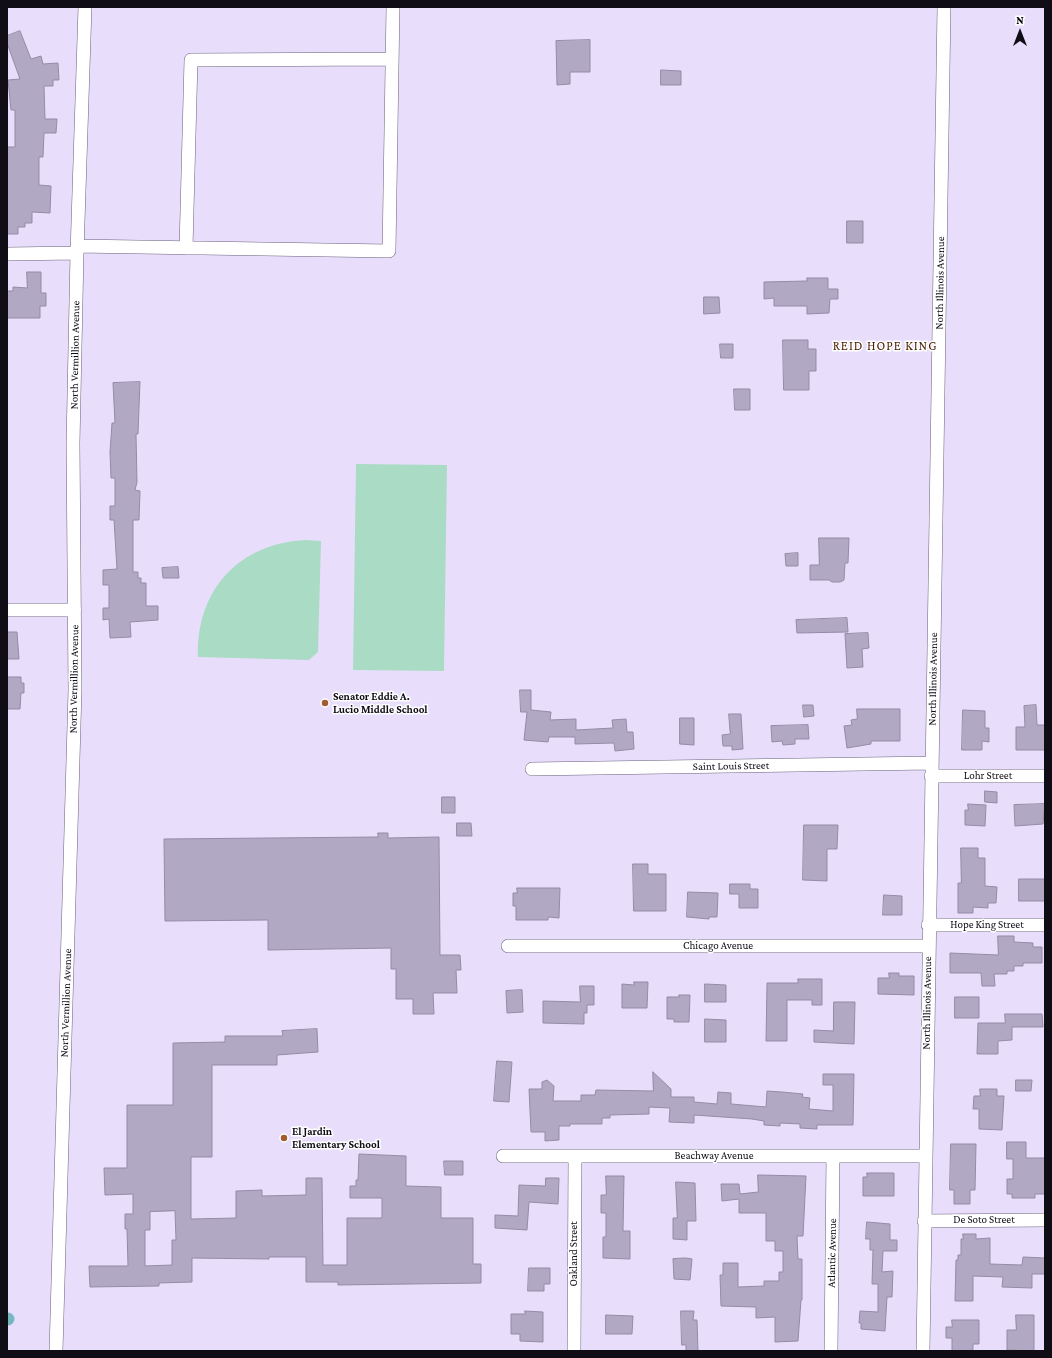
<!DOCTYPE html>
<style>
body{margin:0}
#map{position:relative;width:1052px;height:1358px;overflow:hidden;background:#e8defc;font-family:"Crimson Pro",serif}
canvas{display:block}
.frame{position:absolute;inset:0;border:8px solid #110d17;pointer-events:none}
.north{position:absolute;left:1000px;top:12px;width:40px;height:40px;-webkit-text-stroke:3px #fff;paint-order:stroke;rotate:0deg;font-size:11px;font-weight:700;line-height:16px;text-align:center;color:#110d17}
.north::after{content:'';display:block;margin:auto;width:14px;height:18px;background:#110d17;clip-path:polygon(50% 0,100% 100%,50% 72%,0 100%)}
</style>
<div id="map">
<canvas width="1052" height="1358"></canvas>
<div class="frame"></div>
<div class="north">N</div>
</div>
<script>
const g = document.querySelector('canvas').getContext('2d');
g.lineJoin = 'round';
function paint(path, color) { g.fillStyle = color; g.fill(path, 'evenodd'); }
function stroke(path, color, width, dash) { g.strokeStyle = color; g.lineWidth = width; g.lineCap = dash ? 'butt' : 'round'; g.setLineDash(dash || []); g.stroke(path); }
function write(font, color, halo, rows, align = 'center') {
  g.font = font + ' "Crimson Pro",serif'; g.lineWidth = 3; g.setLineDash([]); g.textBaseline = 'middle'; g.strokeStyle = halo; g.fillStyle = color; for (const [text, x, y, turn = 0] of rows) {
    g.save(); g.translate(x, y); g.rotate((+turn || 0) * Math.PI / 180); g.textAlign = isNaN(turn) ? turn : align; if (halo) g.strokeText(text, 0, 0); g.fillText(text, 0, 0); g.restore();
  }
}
paint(new Path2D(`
 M356 464 447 465 444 671 353 670Z
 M306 540 321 541 318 652 309 660 198 657C196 590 239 543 306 540Z`), '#aadbc4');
stroke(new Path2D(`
 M7 1319H8`), '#75b8c2', 13);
const building = new Path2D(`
 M20 31 31 59 41 56 43 64 58 63 59 80H53V86H44L45 119H57L56 133H44L43 157H39V185L51 186 50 213 32 212V223H25V227H18V234H7V147H15V110H11L8 80 20 79 7 43V36Z
 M590 40V72H570V84L557 85 556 41Z
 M661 70 681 71V85H661Z
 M847 221H863V243H847Z
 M27 272H41V293H46V306H40V318H7V291H13V287L27 288Z
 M807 278H828V289H838V299H830L829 313 807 314V306H774V298L764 299V282L807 281Z
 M704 297H719L720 313 704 314Z
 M783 340H808V349H816V371H809V390H784Z
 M720 344H733V358H721Z
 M140 382 138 434H136L137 482 135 490 140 491 139 520H133V572H138V578H141V583H146V606H158V620L130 622 131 637 110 638 109 619 103 620V608H109V585H103V570L117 569 114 520H110V506H115V478H111L110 452 112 423H115L113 383Z
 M734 389H750V410H735Z
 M819 538H849L848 563H845L844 580 840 582H832L829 580H810V565H819Z
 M798 553V566H786L785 554Z
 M178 567 179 578H163L162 568Z
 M847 618 848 632 797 633 796 620Z
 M7 632H17L19 659H7Z
 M868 633 869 648 862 649 863 667 847 668 845 634Z
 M7 677H21V683H24V693H21L20 709H7Z
 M520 690H531V710L551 712 550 720 576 719V730L613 728 612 720 626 719 627 732H633L634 749 615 751 614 743 575 744V737H549L548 742 524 740 527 712H521Z
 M803 705H813L814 716 804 717Z
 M1036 705 1037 725H1045V750H1016V727H1025L1024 706Z
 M857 709H900V741H871V744L847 748 844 726 852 725 851 720 857 719Z
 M963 710 985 711V728H989V742L982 741V750H962Z
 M729 714H741L743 749 732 750V746H723L722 735 730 734Z
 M680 718H694V745L680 744Z
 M808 725 809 739H795V744L783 745 782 741 772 742 771 726Z
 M985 791 997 792V803L985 802Z
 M442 797H455V813H442Z
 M968 804 986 805 985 826 965 825V810H968Z
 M1045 804 1043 824 1015 826 1014 805Z
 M457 823H471L472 836H457Z
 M804 825H838L837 849H827V881L803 880Z
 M378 833H388V838L439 837 440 955H460L461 970H456L457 993H433L434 1014H413V999H396V969H391V948L268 950V920L165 921 164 839 378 837Z
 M961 848H978V858H985V886L997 887 996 903H988V908L973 907V913H958V883H961Z
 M633 864H648V874H666V911H634Z
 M1019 879H1045V901H1019Z
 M730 884H750V889H758V908H739V894H730Z
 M517 888H560L559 918 548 917V920H516V906H513V893H517Z
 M688 892 718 893 717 917H709V919L687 917Z
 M884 895 902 896V915H883Z
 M998 936H1014V942L1033 943V947H1042V963H1023V966H1014V971H1007V974H994L995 986H982L981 973H950V953L998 955Z
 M889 973H899V976H914V995L878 994V978H889Z
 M798 979H822V1005H812V1000H787V1041H766L767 983H798Z
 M634 982H648L647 1008H622V984L634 985Z
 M705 984 726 985V1002H705Z
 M580 986H594V1005H587V1013H584V1024L543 1023V1001L580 1002Z
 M522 990 523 1012 507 1013 506 991Z
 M679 995H690L689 1022H674V1019H667V997H679Z
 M955 997H979V1018H955Z
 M834 1002H855L854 1044 814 1042V1030L833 1031Z
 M1005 1014H1042L1043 1027H1012V1040L998 1041V1054H977L978 1023H1005Z
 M705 1019 726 1020V1042H705Z
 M317 1029 318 1052 277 1055V1065H212V1157H191V1219L236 1218V1191L262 1190V1196L306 1195V1178H322L323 1265H347V1218H382V1198H350V1186H356V1180H358L359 1154 406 1156V1186L441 1187V1218H473V1264H481V1283L338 1285V1282H306V1257H269V1259L192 1258V1282L159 1283V1286L90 1287 89 1266H128L127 1229H125V1214H133V1194L105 1195 104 1168H127V1105H173V1043L225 1042V1036H283L282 1031ZM175 1211 176 1240H172V1265L145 1266V1230H150V1212Z
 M497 1061 512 1062 509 1102 494 1101Z
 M653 1072 671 1089V1097H694V1102L717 1104 718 1092 731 1093V1104L766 1107 767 1091 782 1092 803 1094 802 1097 810 1098 809 1109 833 1111V1085H823V1074H854L853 1125H817V1129L800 1128V1124L780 1123V1126L764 1125V1121L752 1119 694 1115V1123L669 1122 670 1108 649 1107V1114L610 1115V1118H602V1124H570V1126H559V1140L545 1141V1132H531L529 1089H542V1082L547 1080 554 1086 553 1101H581V1095H595L596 1090 653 1091Z
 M1016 1080H1032L1031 1091H1016Z
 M980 1089H997V1096H1004L1002 1130 979 1129V1109H973L974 1096H980Z
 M1007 1142H1026V1158H1045V1194H1035V1198H1012V1194H1007V1179H1013V1159H1007Z
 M951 1144H976L975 1190H970V1204H954V1190H950Z
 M444 1161H463V1175H445Z
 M867 1173H894V1196H863V1177H867Z
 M758 1175 806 1176 803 1236H797L798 1259H802V1300H801L798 1341 775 1342V1317L756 1318V1307L721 1306 720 1275H723V1263H738V1287L764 1286V1281H779V1272H783V1251H775V1241H766V1213H739V1199L722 1201 721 1184H739L740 1194 758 1192Z
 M606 1176H624L623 1231H630V1259L603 1258V1237H606V1213H601V1195H606Z
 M546 1178H559L558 1204 529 1202 527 1230 495 1228V1215L518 1216 519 1185 545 1186Z
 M676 1182 695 1183 696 1221H687V1240L673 1239V1218H677Z
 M867 1222 890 1224V1240H897V1251H883L882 1272 893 1271 892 1297H887L885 1331 861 1329V1323H859L860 1311 878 1312V1284H872L873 1250H870V1239H866Z
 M963 1234H976V1239L990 1238V1264L1022 1265 1023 1257 1045 1258V1274H1032V1288L1002 1287 1003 1277 973 1276V1301H955L956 1260H958V1255H961V1239H963Z
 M686 1258 692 1259 690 1280 674 1279 673 1259Z
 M529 1268H550V1284H544V1291H528Z
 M525 1311 543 1312V1342L520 1341V1334H511V1314H525Z
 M681 1311H694L693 1320H697L698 1351H686V1345H682Z
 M606 1315 633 1316 632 1334H606Z
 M1016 1315H1034V1351L1007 1350V1330H1016Z
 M952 1320H979V1344H973V1351H952V1338H946V1327H952Z`);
paint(building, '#b1a8c4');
stroke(building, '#948ba6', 1);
const minor = new Path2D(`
 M77 246 389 251 393 7
 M186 248 191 60 392 59
 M7 254 77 253
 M7 610H75
 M532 769 931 763
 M931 776H1045
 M928 925H1045
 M508 946H928
 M503 1156H925
 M924 1221 1045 1220
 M56 1351 75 690 73 443 77 253 85 7
 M574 1351 575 1157
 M831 1351 833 1156
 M923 1351 944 7`);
stroke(minor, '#69617b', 14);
stroke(minor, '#fff', 13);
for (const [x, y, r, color] of [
 [325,703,4,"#a25c30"],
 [284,1138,4,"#a25c30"]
]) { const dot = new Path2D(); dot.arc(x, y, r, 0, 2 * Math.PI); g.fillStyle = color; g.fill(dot); stroke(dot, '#fff', 1.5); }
write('11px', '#110d17', '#fff', [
 ["North Illinois Avenue",940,283,-89],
 ["North Vermillion Avenue",75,355,-89],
 ["North Vermillion Avenue",74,679,-89],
 ["North Illinois Avenue",933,679,-89],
 ["Saint Louis Street",731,766,-1],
 ["Lohr Street",988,776],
 ["Hope King Street",987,925],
 ["Chicago Avenue",718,946],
 ["North Vermillion Avenue",66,1003,-88],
 ["North Illinois Avenue",927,1003,-89],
 ["Beachway Avenue",714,1156],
 ["De Soto Street",984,1220],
 ["Atlantic Avenue",832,1253,-89],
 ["Oakland Street",574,1254,-90]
]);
write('bold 11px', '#110d17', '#fff', [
 ["Senator Eddie A.",333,697],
 ["Lucio Middle School",333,710],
 ["El Jardin",292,1132],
 ["Elementary School",292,1145]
], 'left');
g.letterSpacing = '1px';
write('13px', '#4b1e00', '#fff', [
 ["REID HOPE KING",885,346]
]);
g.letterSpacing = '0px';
</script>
